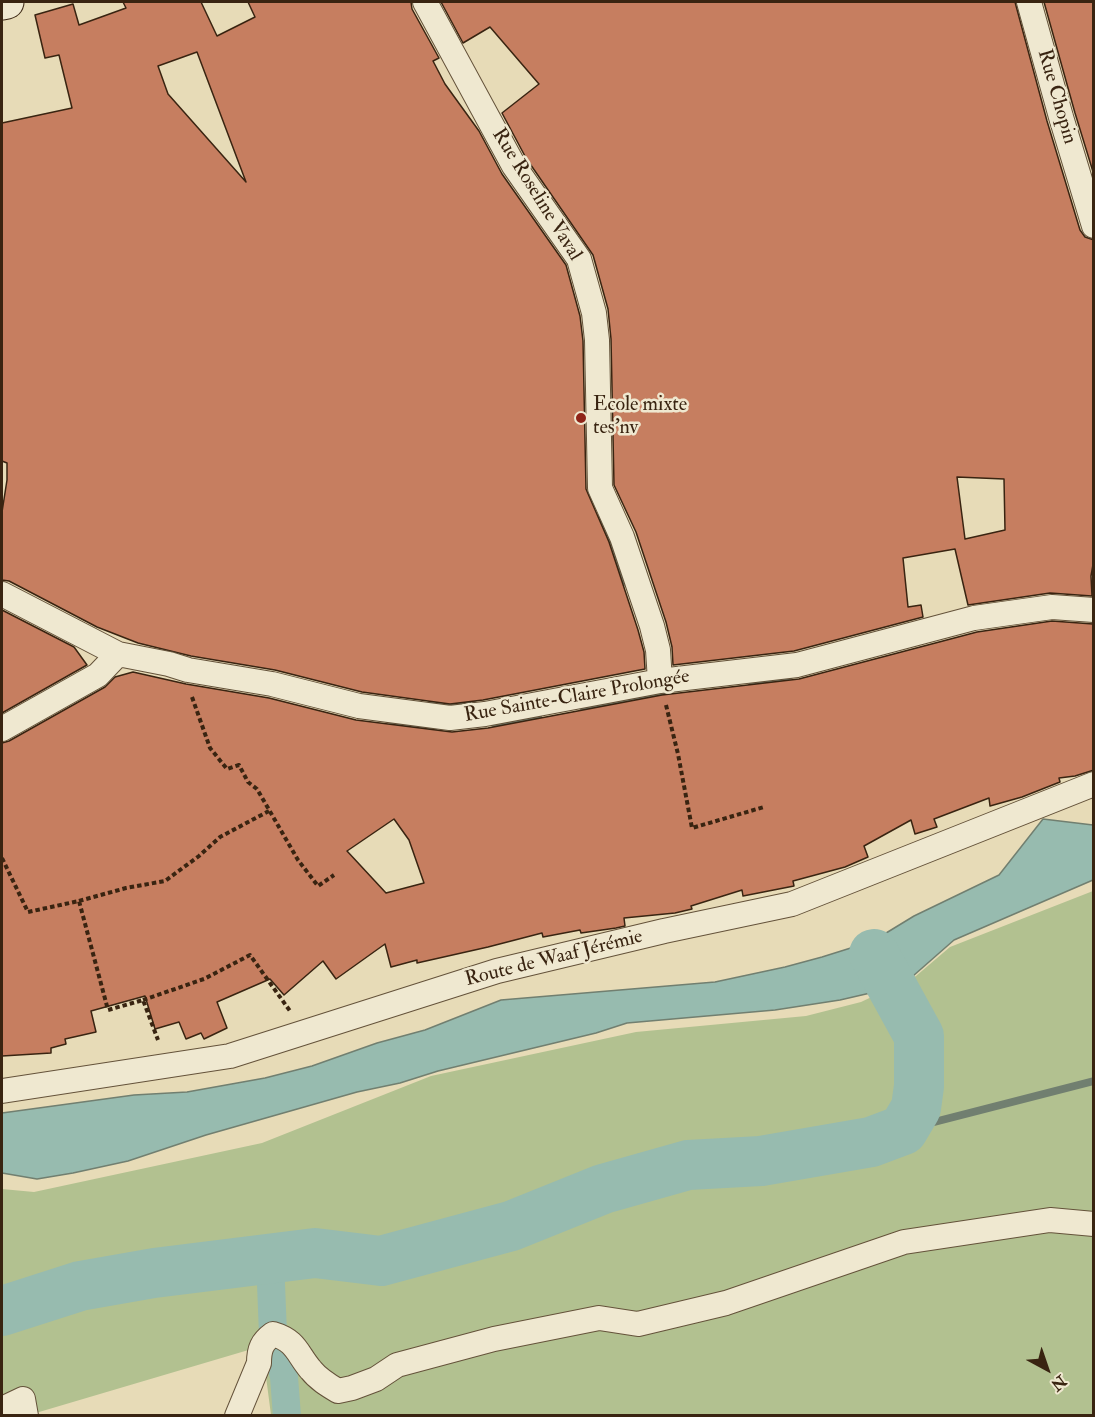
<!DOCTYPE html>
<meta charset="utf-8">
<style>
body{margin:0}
#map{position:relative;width:1095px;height:1417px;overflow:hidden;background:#e7dbb7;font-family:"IM FELL Double Pica",serif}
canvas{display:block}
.frame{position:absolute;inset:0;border:3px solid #392411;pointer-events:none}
.north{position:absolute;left:1017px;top:1339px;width:60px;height:60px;-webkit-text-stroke:4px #efe8d0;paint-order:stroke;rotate:140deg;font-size:16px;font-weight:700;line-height:24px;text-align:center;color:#392411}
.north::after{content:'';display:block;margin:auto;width:21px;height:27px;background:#392411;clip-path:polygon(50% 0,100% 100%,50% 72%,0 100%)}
</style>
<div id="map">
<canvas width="1095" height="1417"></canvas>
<div class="frame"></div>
<div class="north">N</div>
</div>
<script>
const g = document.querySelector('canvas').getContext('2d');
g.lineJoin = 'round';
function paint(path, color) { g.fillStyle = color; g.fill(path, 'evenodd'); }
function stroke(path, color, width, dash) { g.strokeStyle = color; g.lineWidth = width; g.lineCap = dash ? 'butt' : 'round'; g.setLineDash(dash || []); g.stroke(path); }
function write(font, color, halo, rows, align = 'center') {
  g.font = font + ' "IM FELL Double Pica",serif'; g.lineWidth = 5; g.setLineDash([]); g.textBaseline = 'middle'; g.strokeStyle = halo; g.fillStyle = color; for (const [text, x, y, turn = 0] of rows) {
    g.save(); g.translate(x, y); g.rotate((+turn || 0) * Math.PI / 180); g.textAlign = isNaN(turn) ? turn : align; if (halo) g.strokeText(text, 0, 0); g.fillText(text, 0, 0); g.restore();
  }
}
paint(new Path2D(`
 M1093 891V1415H271L262 1346 29 1415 2 1416V1189L34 1192 262 1143 431 1076 636 1032 806 1016 861 1002 916 976 950 947Z`), '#b2c190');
const water = new Path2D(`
 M1043 819 1093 825V880L954 940 913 976 892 988 840 1000 775 1010 627 1023 596 1033 438 1071 400 1083 357 1092 206 1135 128 1161 73 1173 37 1179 2 1173V1113L134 1095 187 1092 265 1078 312 1066 377 1043 425 1030 501 1000 715 982 785 967 822 957 873 941 914 916 999 875Z`);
paint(water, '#97bbaf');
stroke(water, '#717f70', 1.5);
stroke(new Path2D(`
 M601 519 621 573 628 584
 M752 686 789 676
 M430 705H474
 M583 707 662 696
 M388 719 414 727H434
 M494 723 510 722 538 716
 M903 1130 1094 1081`), '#717f70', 8);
stroke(new Path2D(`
 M270 1259 273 1334 284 1377 287 1416`), '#97bbaf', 28);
stroke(new Path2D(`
 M2 1311 80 1286 154 1273 315 1253 381 1261 511 1226 603 1189 688 1165 761 1161 871 1142 903 1130 916 1108 919 1086V1036L874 954`), '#97bbaf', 50);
const building = new Path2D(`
 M123 2H201L217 36 255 17 248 2H411L412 9 439 58 433 61 445 84 479 131 502 174 566 265 580 316 583 341 586 489 609 542 638 630 644 652 645 669 483 700 450 704 362 692 275 670 191 656 138 643 97 627 9 581 2 580V512L7 480V463L2 461V123L72 108 59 55 45 58 35 15 73 4 79 25 126 8ZM197 52 246 182 168 94 158 66Z
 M441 2H1015L1047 121 1080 230 1085 237 1094 240V559L1091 576 1092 596 1050 593 968 605 955 549 903 558 908 607 921 605 923 617 794 651 673 665 672 647 666 622 636 532 614 485 611 339 608 309 593 255 526 158 502 113 539 84 490 27 463 43ZM957 477 1004 479 1005 530 965 539Z
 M1044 2H1094V175L1075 113Z
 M2 610 74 647 87 665 2 713Z
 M1052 621 1093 624 1094 770 1075 776 1059 778 1060 782 1022 797 990 806 989 798 934 819 937 827 915 834 911 820 864 846 868 857 845 867 793 881 794 886 743 896 742 890 691 906 692 909 675 913 624 918 625 926 616 928 581 933 580 930 543 937 542 933 488 947 417 963V960L391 967 385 944 336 979 323 961 284 995 270 979 217 1002 227 1028 204 1039 201 1033 186 1039 179 1022 155 1029 145 996 91 1011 96 1032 65 1039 66 1044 51 1048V1053L2 1056V743L9 741 105 687 115 677 133 672 186 684 269 698 356 720 452 732 488 728 662 695 799 679 977 632ZM394 819 409 840 424 883 386 893 347 851Z`);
paint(building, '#c67e60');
stroke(building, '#392411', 1.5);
const street = new Path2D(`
 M425 2 514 166 579 259 594 313 597 340 600 488 622 537 652 626 658 650 660 681
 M1029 2 1061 117 1094 226
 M2 594 118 654 169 664 188 670 272 684 359 706 450 718 485 714 660 681 797 665 974 618 1052 607 1094 610
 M2 729 98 675 118 654
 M2 1091 230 1056 497 971 664 931 792 904 1094 784
 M2 1409 23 1399 26 1416
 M237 1416 259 1363C259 1349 262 1342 273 1334 297 1341 297 1354 311 1370 318 1379 328 1385 338 1391L352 1388 376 1379 397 1365 494 1339 599 1318 638 1324 726 1303 904 1242 1050 1220 1094 1224`);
const secondary = new Path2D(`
 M2 3 7 2`);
stroke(street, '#64523a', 26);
stroke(secondary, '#392411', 35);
stroke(new Path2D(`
 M192 697 210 748 227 769 239 765 248 782 257 789 298 860 318 886 334 875
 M666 705 678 754 692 828 764 807
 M2 858 28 912 79 901 108 1010 143 1000 158 1040
 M79 901 126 888 165 881 199 856 220 837 269 811
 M143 1000 204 979 250 955 290 1011`), '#392411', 4, [4.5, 3]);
stroke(street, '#efe8d0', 24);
stroke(secondary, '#efe8d0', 33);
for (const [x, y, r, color] of [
 [581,418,6,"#8f2418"]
]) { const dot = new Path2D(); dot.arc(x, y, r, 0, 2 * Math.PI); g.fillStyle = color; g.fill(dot); stroke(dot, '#efe8d0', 2); }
write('20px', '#392411', '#efe8d0', [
 ["Rue Chopin",1056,97,74],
 ["Rue Roseline Vaval",536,195,58],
 ["Rue Sainte-Claire Prolongée",577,697,-10],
 ["Route de Waaf Jérémie",554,959,-14]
]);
write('20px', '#392411', '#efe8d0', [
 ["Ecole mixte",593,406],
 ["tes'nv",593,429]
], 'left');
</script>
